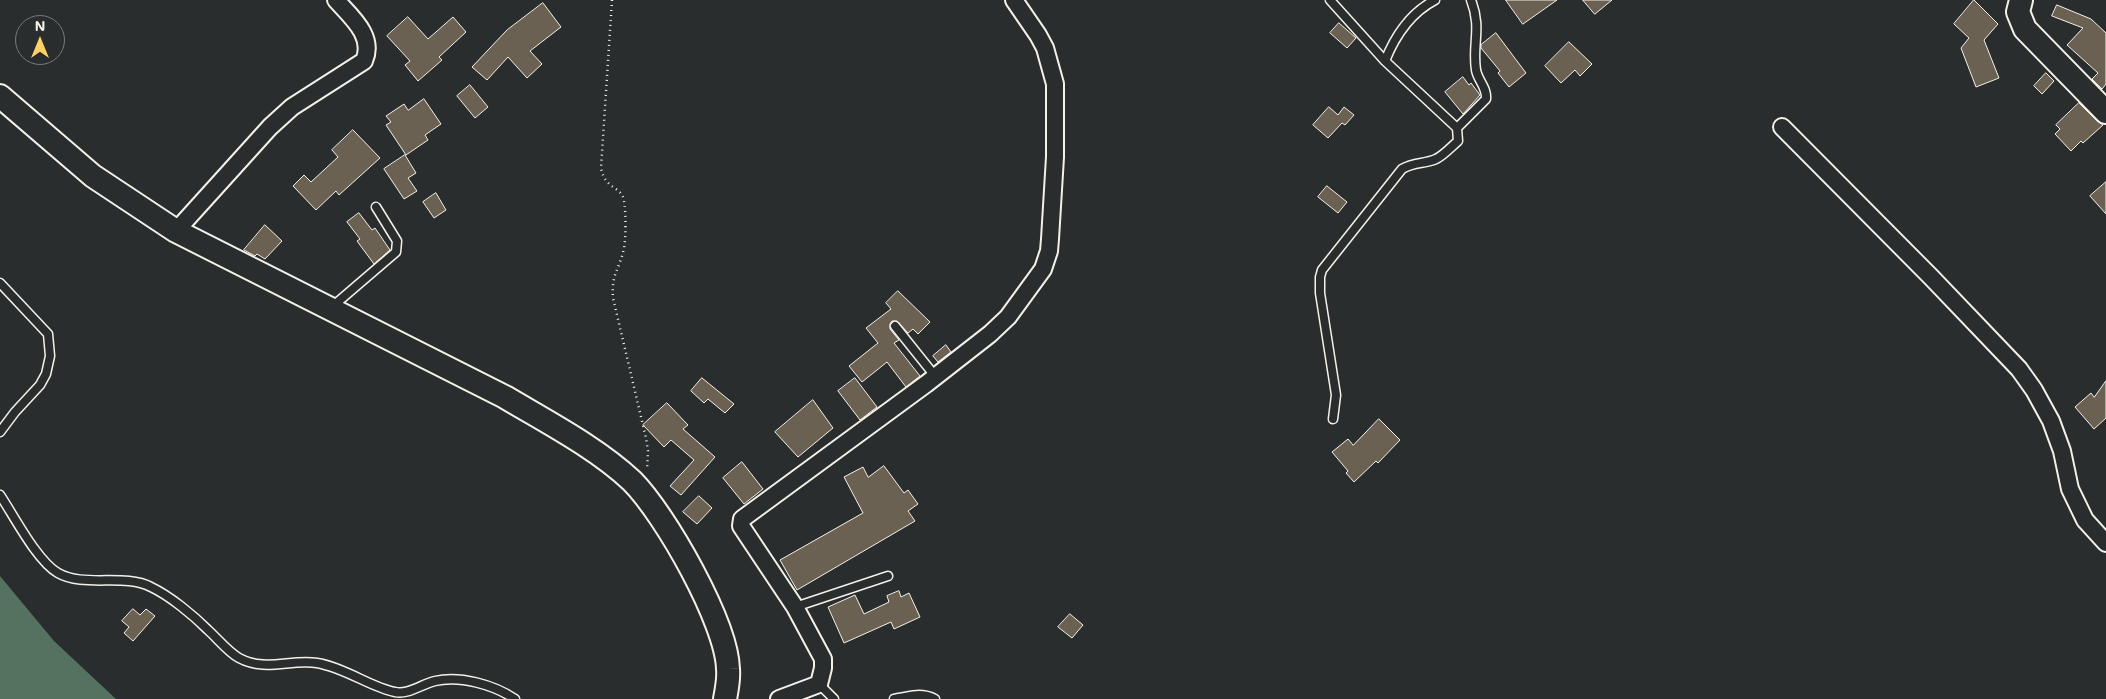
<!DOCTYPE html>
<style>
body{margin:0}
#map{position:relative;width:2106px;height:699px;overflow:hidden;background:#2a2d2e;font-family:Mali,sans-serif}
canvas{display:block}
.north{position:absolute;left:15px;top:15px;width:50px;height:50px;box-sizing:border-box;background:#2a2d2e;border:1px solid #7b7b78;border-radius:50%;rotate:0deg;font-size:14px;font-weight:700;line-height:20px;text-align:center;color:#f4f1e8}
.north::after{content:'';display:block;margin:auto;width:18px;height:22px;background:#ffd166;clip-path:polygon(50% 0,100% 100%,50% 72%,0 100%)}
</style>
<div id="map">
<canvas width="2106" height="699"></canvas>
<div class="north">N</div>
</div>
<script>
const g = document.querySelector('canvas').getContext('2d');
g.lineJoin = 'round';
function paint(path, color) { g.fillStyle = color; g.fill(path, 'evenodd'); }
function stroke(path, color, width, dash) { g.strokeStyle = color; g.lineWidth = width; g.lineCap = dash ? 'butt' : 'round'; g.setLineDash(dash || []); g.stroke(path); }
paint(new Path2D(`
 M0 576 54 641 116 699H0Z`), '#557160');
const building = new Path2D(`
 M1506 0H1557L1523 24Z
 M1583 0H1612L1595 14Z
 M1974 0 1998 24 1984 40 1999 78 1976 87 1961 48 1969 38 1954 24Z
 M543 3 561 27 530 51 542 64 527 78 508 57 487 80 472 67 507 30Z
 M2057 5 2091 19 2106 33V84L2102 89 2092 79 2098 73 2067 45 2083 28 2052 16Z
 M408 17 428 39 453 17 466 32 439 57 442 60 418 81 405 65 410 61 387 36Z
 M1339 23 1356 38 1347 48 1330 33Z
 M1496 33 1526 73 1509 87 1498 73 1500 71 1481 48V45Z
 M1569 42 1592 64 1580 76 1575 70 1561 83 1545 66Z
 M2046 73 2054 81 2042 94 2034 86Z
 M1463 77 1469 85 1471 83 1480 95 1463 114 1445 92Z
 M470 85 488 107 475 118 457 96Z
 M424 99 441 124 425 135 428 140 406 155 386 125 391 122 386 116 404 104 408 110Z
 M2079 103 2097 121 2103 125 2083 143 2081 141 2071 151 2055 134 2060 129 2056 125Z
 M1329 107 1338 115 1344 107 1354 115 1345 125 1342 123 1328 138 1313 125Z
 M353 130 380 158 339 195 336 191 316 210 293 186 304 175 311 182 338 157 332 150Z
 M405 155 416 173 408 178 417 191 404 199 384 169Z
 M2106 182V214L2090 196Z
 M1327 186 1347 202 1338 213 1318 197Z
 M436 193 446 210 434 218 423 202Z
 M359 213 372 230 375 228 390 250 374 264 357 241 360 239 347 222Z
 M265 225 282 241 265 259 257 254 255 256 244 250Z
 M898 291 930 322 918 334 913 329 908 333 897 321H892L890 324V329L899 340 894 343 920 376 906 387 887 362 862 382 849 366 878 343 866 328 891 309 886 303Z
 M946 345 951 352 938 362 933 356Z
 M702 378 734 404 725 413 708 399 704 403 691 391Z
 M855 378 877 407 860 420 838 391Z
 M2106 381V418L2094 429 2075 407 2091 393 2094 397Z
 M813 400 833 428 798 457 775 432Z
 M667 403 688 425 683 429 715 457 681 495 670 486 694 460 671 440 664 447 643 425Z
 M1379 419 1400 440 1378 463 1376 461 1354 482 1346 473 1348 471 1332 452 1348 439 1353 445Z
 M742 462 763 489 744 504 723 478Z
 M884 466 904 493 908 490 918 504 908 511 915 521 797 590 780 560 863 513 844 477 863 467 868 477Z
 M699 496 712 508 697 524 683 512Z
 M899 591 901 597 909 593 920 617 894 629 891 622 844 643 828 607 855 595 864 614 889 602 887 596Z
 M133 609 140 615 146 609 155 616 133 641 124 633 129 627 122 621Z
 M1070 614 1083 625 1072 638 1058 627Z`);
paint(building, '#6a6152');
stroke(building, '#f4f1e8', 1);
const lane = new Path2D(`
 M1330 0 1385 61 1457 128
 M1385 61C1395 36 1410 13 1435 0
 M0 283 48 334 50 356 46 374 40 385 15 412 0 432
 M333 306 396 252 397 241 376 207
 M895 326 935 376
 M1333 419 1336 395 1320 293V277L1322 270 1402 169C1414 162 1425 164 1436 159 1444 155 1451 147 1458 141L1457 128 1486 99C1487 87 1478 81 1476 70 1472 44 1482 28 1471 0
 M0 495C14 516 37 561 58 573 84 588 124 573 151 587 170 596 193 615 208 630 218 639 228 652 239 658 265 672 290 659 317 663 346 668 370 687 395 692 408 695 422 684 435 681 460 675 494 685 515 699
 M795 607 888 576
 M819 684 834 699
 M894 699C908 696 922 692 935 699`);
const street = new Path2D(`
 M1782 127 1931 277 2019 369 2034 390 2051 421 2062 451 2070 489 2085 520 2106 543
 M176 231 270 127 292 107 364 61C375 36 351 17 336 0
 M779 699 819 684 823 668V659L795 607 741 526 742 519 926 384 990 334 1008 317 1043 269 1049 251 1050 239 1055 157V84L1045 48 1038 35 1014 0`);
const secondary = new Path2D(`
 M2021 0 2018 12 2025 29 2106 112
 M0 96 93 176 176 231 505 397C547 422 597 448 632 481 665 514 727 623 728 669 729 679 727 689 725 699`);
stroke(lane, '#f4f1e8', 11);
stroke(street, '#f4f1e8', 20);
stroke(secondary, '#f4f1e8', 26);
stroke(new Path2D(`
 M612 0 601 168C605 190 622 186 624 201 626 212 626 238 624 248 620 269 611 273 613 298L646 438 648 451 647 470`), '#f4f1e8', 2.5, [1, 4]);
stroke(lane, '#2a2d2e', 8);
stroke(street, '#2a2d2e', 16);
stroke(secondary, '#2a2d2e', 22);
</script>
